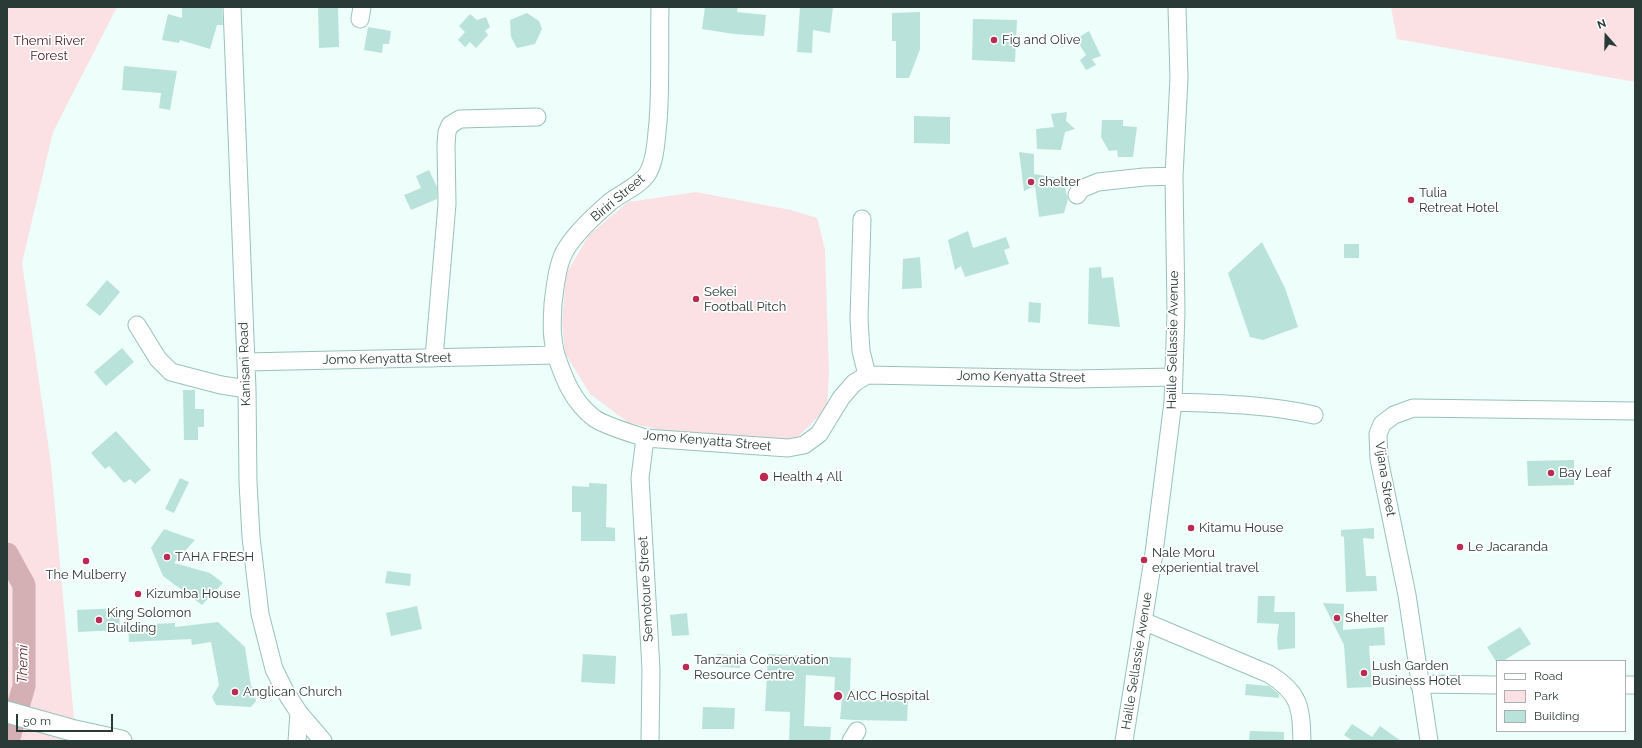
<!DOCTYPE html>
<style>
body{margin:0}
#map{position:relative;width:1642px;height:748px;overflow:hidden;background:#edfefb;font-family:Raleway,sans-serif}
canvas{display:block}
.frame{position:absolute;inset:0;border:8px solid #293a37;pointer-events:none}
.legend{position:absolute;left:1496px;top:660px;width:130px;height:72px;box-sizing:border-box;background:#fff;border:1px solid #a9b0af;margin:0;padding:5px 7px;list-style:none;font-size:12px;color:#293a37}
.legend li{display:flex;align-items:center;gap:8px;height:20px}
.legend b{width:20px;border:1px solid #a9b0af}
.north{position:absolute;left:1586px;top:16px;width:40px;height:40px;-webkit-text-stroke:3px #fff;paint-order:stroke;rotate:340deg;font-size:11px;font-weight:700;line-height:16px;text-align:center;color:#293a37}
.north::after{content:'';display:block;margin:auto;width:14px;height:18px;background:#293a37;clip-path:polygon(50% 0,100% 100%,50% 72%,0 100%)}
.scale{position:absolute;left:16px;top:714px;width:97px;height:18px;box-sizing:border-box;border:2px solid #293a37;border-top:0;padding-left:5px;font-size:12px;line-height:14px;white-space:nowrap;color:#293a37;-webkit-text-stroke:3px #fff;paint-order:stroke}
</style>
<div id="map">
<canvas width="1642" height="748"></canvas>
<div class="frame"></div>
<ul class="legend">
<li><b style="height:5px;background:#fff"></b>Road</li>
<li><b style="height:11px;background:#fbe1e4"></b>Park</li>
<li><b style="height:11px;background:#b9e3da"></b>Building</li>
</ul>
<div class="north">N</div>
<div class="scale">50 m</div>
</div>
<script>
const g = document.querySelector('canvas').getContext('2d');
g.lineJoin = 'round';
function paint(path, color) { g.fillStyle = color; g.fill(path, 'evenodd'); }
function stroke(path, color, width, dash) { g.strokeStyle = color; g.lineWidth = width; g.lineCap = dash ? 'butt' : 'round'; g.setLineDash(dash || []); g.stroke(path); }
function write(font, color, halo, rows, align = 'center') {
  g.font = font + ' Raleway,sans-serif'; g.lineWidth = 3.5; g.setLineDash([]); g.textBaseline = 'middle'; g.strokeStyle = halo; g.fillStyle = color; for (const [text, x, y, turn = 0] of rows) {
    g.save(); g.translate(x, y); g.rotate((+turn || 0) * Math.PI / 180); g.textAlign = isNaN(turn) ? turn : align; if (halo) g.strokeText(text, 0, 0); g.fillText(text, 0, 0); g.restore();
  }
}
paint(new Path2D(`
 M7 7H117L53 132 22 263 51 464 76 741H7Z
 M1391 7H1635V82L1397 39Z
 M696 192 791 210 817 218 825 249 829 374 827 408 795 440 680 434 629 423 590 394 565 353 562 323 566 274 589 235 628 202Z`), '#fbe1e4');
stroke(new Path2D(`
 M7 554 24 585V686L8 741`), '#d4b0b4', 23);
paint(new Path2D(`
 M182 7H222L223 25H217L210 49 180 40 179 43 162 40 168 14 182 18Z
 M318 7H338L339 47 319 48Z
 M705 7H738L737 12 766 15 764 36 734 34 702 29Z
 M800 7H833L830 33 813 30 812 53 797 52Z
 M920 12V49L909 78H896V41H892V13Z
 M527 13 539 21 542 29 535 44 517 48 511 37 510 20Z
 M470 14 477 20 486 17 490 27 485 31 488 35 476 48 470 42 465 47 458 40 465 32 459 26Z
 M973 19 1017 20 1015 62 972 60Z
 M368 27 391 31 389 44H383L382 53 364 50Z
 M1089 31 1101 56 1092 59 1096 65 1086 70 1080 60 1086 55 1076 39Z
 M124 66 177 71 170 110 159 108 161 93 122 90Z
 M1067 112 1066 121 1075 129 1065 132 1061 150 1037 149 1036 129 1054 127 1051 114Z
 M914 116 950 117V144L914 143Z
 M1102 120H1123V126L1137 127 1133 157H1118L1117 150 1109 151 1101 137Z
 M1019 152 1034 154V174L1058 178V186L1064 185 1068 199 1064 213 1039 217 1035 186 1024 191Z
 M429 170 437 187V199L411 210 404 195 421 188 416 176Z
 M968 231 973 248 1006 237 1010 248 1004 250 1009 264 965 277 961 266 955 270 948 240Z
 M1262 242 1285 288 1298 327 1263 340 1250 337 1228 273Z
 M1344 244H1359V258H1344Z
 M920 257 922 288 902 289 903 259Z
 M1101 267 1102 278 1113 277 1120 327 1088 324 1089 268Z
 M107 280 120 292 100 316 86 305Z
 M1029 302 1041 303 1040 323 1028 322Z
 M122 348 134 362 106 386 94 372Z
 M183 390H195V409H204V427H198V440H184Z
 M116 431 151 470 135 484 130 479 124 483 109 466 105 469 91 453Z
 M1574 460V485L1528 486 1527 461Z
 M180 478 189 482 174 513 165 509Z
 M589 483 607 484 606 527 615 528V541H581V512H572V486L589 487Z
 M1374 528V539L1363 538 1366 576H1376L1377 591 1346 592 1344 537 1341 536V530Z
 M164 529 195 540 174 563 210 573 223 583 202 605 163 576 151 548Z
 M387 571 411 574 410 586 385 583Z
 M1258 596H1275L1274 612H1295V648L1278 650 1277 639 1279 624 1257 623Z
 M1323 603 1344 604 1343 630 1384 627 1385 645 1369 646 1372 687 1347 688 1344 645Z
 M417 606 422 629 391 636 386 613Z
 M119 608 120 630 78 632 77 610Z
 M687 613 689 635 672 636 670 615Z
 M218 622 245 647 251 686 253 687 256 701 251 707 216 705 212 697 219 685 211 642 192 645 191 639 129 642 128 625 175 623V627Z
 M1520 627 1531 644 1503 661H1497V663L1487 647Z
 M583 654 616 656 615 684 581 682Z
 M717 654 741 656 740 668 716 666Z
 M768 654 851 658 850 689H853L852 700H908L907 721 853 720 840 719 842 699H834L835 677 806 675 804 726 831 727 830 741H789L790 712 765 711Z
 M1246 684 1269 686 1279 694V698L1245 695Z
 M703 707 735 708 734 729H702Z
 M1352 724 1372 737 1380 726 1401 741H1353L1344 735Z
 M1250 731 1284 732V741H1249Z`), '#b9e3da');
const minor = new Path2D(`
 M232 7 247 389 248 482 251 537 260 614 274 669 285 691 299 713 323 741
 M360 19 362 7
 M1077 195 1081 189 1098 182 1144 177 1174 176
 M862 219 859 319 861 351 867 375
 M137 325 158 359 171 372 221 385 247 389
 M556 355C551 335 552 325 553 304 555 288 556 272 562 257 569 239 595 215 610 202 621 193 640 186 648 173 656 158 656 139 658 122 661 84 659 46 660 7
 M434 358 447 204 446 145 447 132 450 125 460 119 537 117
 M246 362 556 355C564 379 573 402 594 418 605 426 631 433 645 438L788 448 804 445 819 434 841 398 854 383 867 375 1074 379 1174 377
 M1173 402C1221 404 1267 404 1314 415
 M645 438 640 478 651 669 650 741
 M1143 621 1269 674C1300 693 1301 707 1302 741
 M1419 684 1497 685
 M1625 685H1635
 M297 741 299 713
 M851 741 857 731
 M1124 741 1154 553 1173 402 1176 312 1174 176 1179 78 1177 7
 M1429 741 1407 595 1379 459 1378 434 1382 424 1394 415 1413 408 1635 411`);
const major = new Path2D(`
 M7 712 75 731 121 741`);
stroke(minor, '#99c2ba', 19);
stroke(major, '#99c2ba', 23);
stroke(minor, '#fff', 17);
stroke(major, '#fff', 21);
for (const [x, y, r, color] of [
 [994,40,4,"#ba2a53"],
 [1031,182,4,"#ba2a53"],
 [1411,200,4,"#ba2a53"],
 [696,299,4,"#ba2a53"],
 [1551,473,4,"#ba2a53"],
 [764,477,5,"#ba2a53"],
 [1191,528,4,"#ba2a53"],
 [1460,547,4,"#ba2a53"],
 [167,557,4,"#ba2a53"],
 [1144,560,4,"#ba2a53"],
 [86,561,4,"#ba2a53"],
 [138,594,4,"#ba2a53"],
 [1337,618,4,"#ba2a53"],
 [99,620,4,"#ba2a53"],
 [686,667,4,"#ba2a53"],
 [1364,673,4,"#ba2a53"],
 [235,692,4,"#ba2a53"],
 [838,696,5,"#ba2a53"]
]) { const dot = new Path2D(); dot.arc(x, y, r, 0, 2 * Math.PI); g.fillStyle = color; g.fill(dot); stroke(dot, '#fff', 1.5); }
write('13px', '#293a37', '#fff', [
 ["Fig and Olive",1002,40],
 ["shelter",1039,182],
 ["Tulia",1419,193],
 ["Retreat Hotel",1419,208],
 ["Sekei",704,292],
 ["Football Pitch",704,307],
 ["Bay Leaf",1559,473],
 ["Health 4 All",773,477],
 ["Kitamu House",1199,528],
 ["Le Jacaranda",1468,547],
 ["Nale Moru",1152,553],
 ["experiential travel",1152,568],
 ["TAHA FRESH",175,557],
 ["The Mulberry",86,575,"center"],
 ["Kizumba House",146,594],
 ["King Solomon",107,613],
 ["Building",107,628],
 ["Shelter",1345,618],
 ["Tanzania Conservation",694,660],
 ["Resource Centre",694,675],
 ["Lush Garden",1372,666],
 ["Business Hotel",1372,681],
 ["Anglican Church",243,692],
 ["AICC Hospital",847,696]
], 'left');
write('13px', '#51222b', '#fff', [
 ["Themi River",49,41],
 ["Forest",49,56]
]);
write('13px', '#293a37', '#fff', [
 ["Biriri Street",618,198,-40],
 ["Haille Sellassie Avenue",1173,340,-89],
 ["Jomo Kenyatta Street",387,359,-1],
 ["Kanisani Road",245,364,-92],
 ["Jomo Kenyatta Street",1021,377,1],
 ["Jomo Kenyatta Street",707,441,5],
 ["Vijana Street",1385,479,81],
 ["Semotoure Street",646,589,-93],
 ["Haille Sellassie Avenue",1137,661,-81]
]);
write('italic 14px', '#65333c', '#fff', [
 ["Themi",23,664,-89]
]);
</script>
